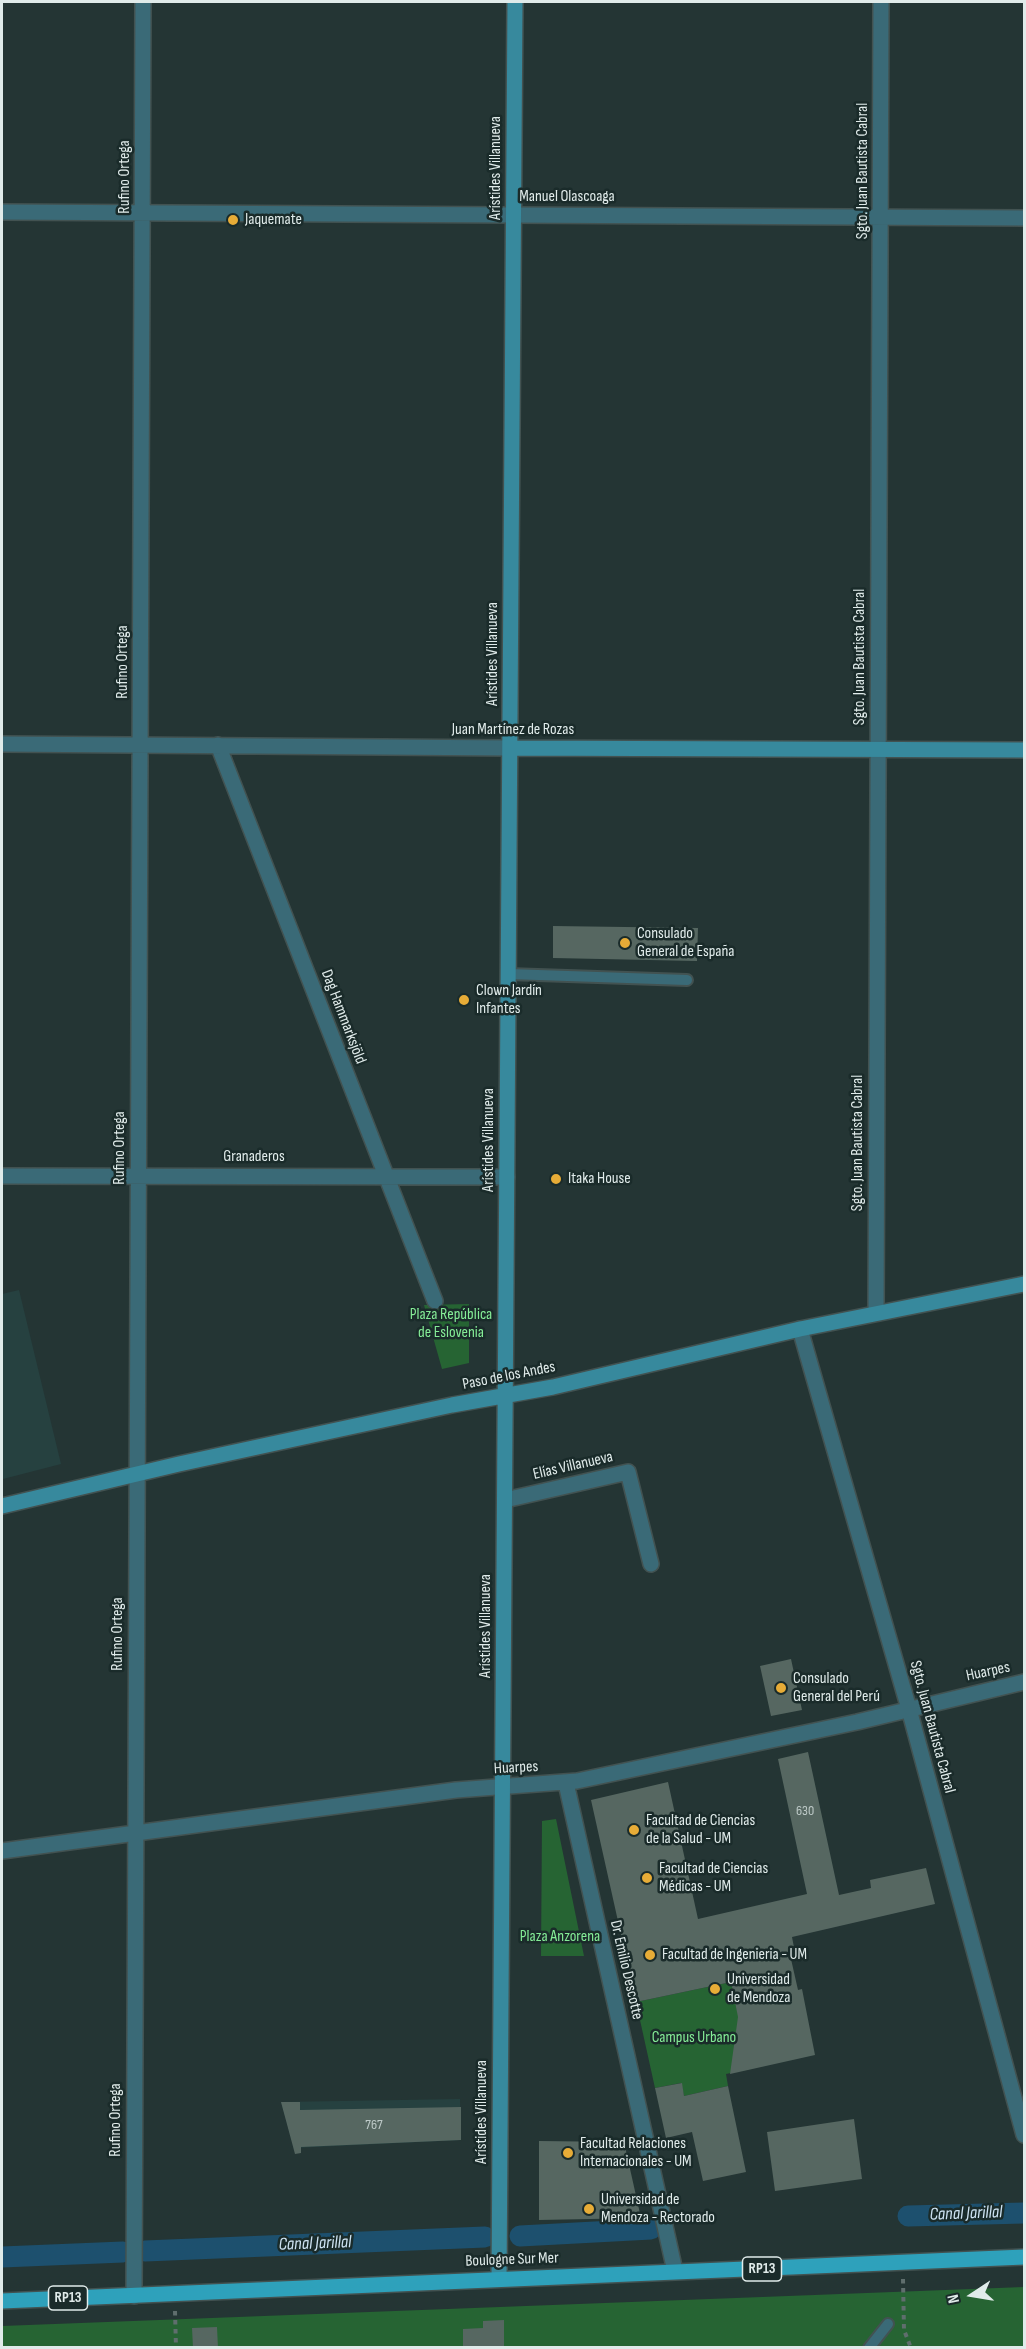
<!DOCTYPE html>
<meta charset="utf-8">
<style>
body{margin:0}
#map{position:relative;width:1026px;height:2349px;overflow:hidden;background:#243534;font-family:"Sofia Sans Condensed",sans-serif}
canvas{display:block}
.frame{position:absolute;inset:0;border:3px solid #e0ebea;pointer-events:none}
.north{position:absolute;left:942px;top:2265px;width:60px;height:60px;-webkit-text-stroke:4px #1a2b2a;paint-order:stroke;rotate:258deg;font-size:16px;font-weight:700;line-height:24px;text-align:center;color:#e0ebea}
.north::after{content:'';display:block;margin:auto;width:21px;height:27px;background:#e0ebea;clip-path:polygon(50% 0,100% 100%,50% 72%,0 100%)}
</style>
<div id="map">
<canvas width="1026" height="2349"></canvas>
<div class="frame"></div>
<div class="north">N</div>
</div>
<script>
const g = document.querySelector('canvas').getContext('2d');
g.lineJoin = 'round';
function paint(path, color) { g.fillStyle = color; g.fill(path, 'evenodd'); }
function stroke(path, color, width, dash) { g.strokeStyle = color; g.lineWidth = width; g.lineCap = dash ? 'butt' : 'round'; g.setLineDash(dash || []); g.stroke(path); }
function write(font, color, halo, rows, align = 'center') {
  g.font = font + ' "Sofia Sans Condensed",sans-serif'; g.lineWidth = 5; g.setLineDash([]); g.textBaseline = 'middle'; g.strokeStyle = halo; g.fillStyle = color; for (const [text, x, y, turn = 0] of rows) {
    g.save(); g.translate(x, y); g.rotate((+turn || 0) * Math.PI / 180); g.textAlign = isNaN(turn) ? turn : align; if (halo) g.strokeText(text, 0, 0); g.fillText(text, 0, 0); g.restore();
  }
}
paint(new Path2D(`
 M19 1290 61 1464 3 1479 2 1294Z
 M460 2099 461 2140 294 2148 281 2102Z`), '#264140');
paint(new Path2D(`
 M469 1304V1363L442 1369 424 1305Z
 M556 1819 584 1956H541L542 1821Z
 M731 1982 750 2069 726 2074 728 2086 684 2096 681 2083 655 2088 636 2002Z
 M1024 2287V2348H2V2326Z`), '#266433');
stroke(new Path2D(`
 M908 2216 1024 2213
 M520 2236 651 2229
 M145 2251 485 2237
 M2 2257 123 2252`), '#1d506e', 21);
paint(new Path2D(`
 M553 926 698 928 697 961 553 958Z
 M791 1659 802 1710 771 1716 760 1666Z
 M808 1752 839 1895 871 1888 870 1880 926 1868 935 1904 792 1937 796 1958 791 1959 798 1990 802 1989 815 2055 730 2074 738 2017 731 1982 636 2002 591 1800 668 1782 698 1919 807 1894 778 1759Z
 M682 2083 684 2096 728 2086 746 2172 703 2181 692 2132 666 2138 655 2088Z
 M281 2102H300V2110L461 2107V2140L301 2147V2153L295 2154Z
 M854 2119 862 2179 775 2191 767 2132Z
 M539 2141 624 2142 641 2218 539 2220Z
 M504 2320V2348H463V2329L483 2328V2321Z
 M217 2327 218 2348H193L192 2328Z`), '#566761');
const lane = new Path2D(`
 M508 974 687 980
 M869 2348 888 2324`);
const street = new Path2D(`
 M2 212 1024 218
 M2 744 510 748
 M218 745 435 1301
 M2 1176 507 1177
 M876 1313 881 2
 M800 1329 909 1709 1024 2135
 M505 1500 628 1472 651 1564
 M566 1783 675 2271
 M2 1851 456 1790 577 1781 857 1722 1024 1682
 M134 2296 143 2`);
const secondary = new Path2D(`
 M510 748 1024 750
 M2 1506 179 1464 452 1405 553 1387 800 1329 1024 1284
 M499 2278 515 2`);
const primary = new Path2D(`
 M2 2301 1024 2257`);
stroke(lane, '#425251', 14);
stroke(street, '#425251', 18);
stroke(secondary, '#425251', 18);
stroke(primary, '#425251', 18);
stroke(new Path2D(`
 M903 2279 904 2330 911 2348
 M175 2311 176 2348`), '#5f6e6d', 4, [4.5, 4.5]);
stroke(lane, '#3a6a77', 10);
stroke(street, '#3a6a77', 15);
stroke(secondary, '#37899d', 15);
stroke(primary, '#2ea1bb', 15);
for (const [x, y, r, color] of [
 [233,220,6,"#e7ac37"],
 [625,943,6,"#e7ac37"],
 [464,1000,6,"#e7ac37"],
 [556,1179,6,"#e7ac37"],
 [781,1688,6,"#e7ac37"],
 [634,1830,6,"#e7ac37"],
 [647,1878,6,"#e7ac37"],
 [650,1955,6,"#e7ac37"],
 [715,1989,6,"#e7ac37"],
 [568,2153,6,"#e7ac37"],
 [589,2209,6,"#e7ac37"]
]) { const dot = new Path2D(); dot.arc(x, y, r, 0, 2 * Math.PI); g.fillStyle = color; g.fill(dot); stroke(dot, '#1a2b2a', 2); }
write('14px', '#becac8', null, [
 ["630",805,1811],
 ["767",374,2125]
]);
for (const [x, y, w] of [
 [762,2269,39],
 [68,2298,39]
]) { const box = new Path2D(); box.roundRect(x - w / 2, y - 12, w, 24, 4.5); g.fillStyle = '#1a2b2a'; g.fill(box); stroke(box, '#e0ebea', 1.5); }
write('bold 15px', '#e0ebea', null, [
 ["RP13",762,2269],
 ["RP13",68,2298]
]);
write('16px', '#e0ebea', '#1a2b2a', [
 ["Arístides Villanueva",496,168,-90],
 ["Sgto. Juan Bautista Cabral",863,171,-90],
 ["Rufino Ortega",125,177,-90],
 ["Manuel Olascoaga",567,197],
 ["Arístides Villanueva",493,654,-90],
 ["Sgto. Juan Bautista Cabral",860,657,-90],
 ["Rufino Ortega",123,662,-90],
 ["Juan Martínez de Rozas",513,730],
 ["Dag Hammarksjöld",343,1017,69],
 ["Arístides Villanueva",489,1140,-90],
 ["Sgto. Juan Bautista Cabral",858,1143,-90],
 ["Rufino Ortega",120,1148,-90],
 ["Granaderos",254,1157],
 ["Paso de los Andes",509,1376,-11],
 ["Elías Villanueva",573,1466,-13],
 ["Arístides Villanueva",486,1626,-90],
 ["Rufino Ortega",118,1634,-90],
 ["Huarpes",988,1672,-12],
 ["Sgto. Juan Bautista Cabral",932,1727,75],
 ["Huarpes",516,1768,-3],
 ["Dr. Emilio Descotte",626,1970,77],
 ["Arístides Villanueva",482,2112,-90],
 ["Rufino Ortega",116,2120,-90],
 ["Boulogne Sur Mer",512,2260,-2]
]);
write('16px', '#e0ebea', '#1a2b2a', [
 ["Jaquemate",245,220],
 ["Consulado",637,934],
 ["General de España",637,952],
 ["Clown Jardín",476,991],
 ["Infantes",476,1009],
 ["Itaka House",568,1179],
 ["Consulado",793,1679],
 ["General del Perú",793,1697],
 ["Facultad de Ciencias",646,1821],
 ["de la Salud - UM",646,1839],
 ["Facultad de Ciencias",659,1869],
 ["Médicas - UM",659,1887],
 ["Facultad de Ingenieria - UM",662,1955],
 ["Universidad",727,1980],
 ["de Mendoza",727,1998],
 ["Facultad Relaciones",580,2144],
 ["Internacionales - UM",580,2162],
 ["Universidad de",601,2200],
 ["Mendoza - Rectorado",601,2218]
], 'left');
write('16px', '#85ed97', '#1a2b2a', [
 ["Plaza República",451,1315],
 ["de Eslovenia",451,1333],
 ["Plaza Anzorena",560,1937],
 ["Campus Urbano",694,2038]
]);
write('italic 18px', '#cee3f2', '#1a2b2a', [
 ["Canal Jarillal",966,2214,-2],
 ["Canal Jarillal",315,2244,-2]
]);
</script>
